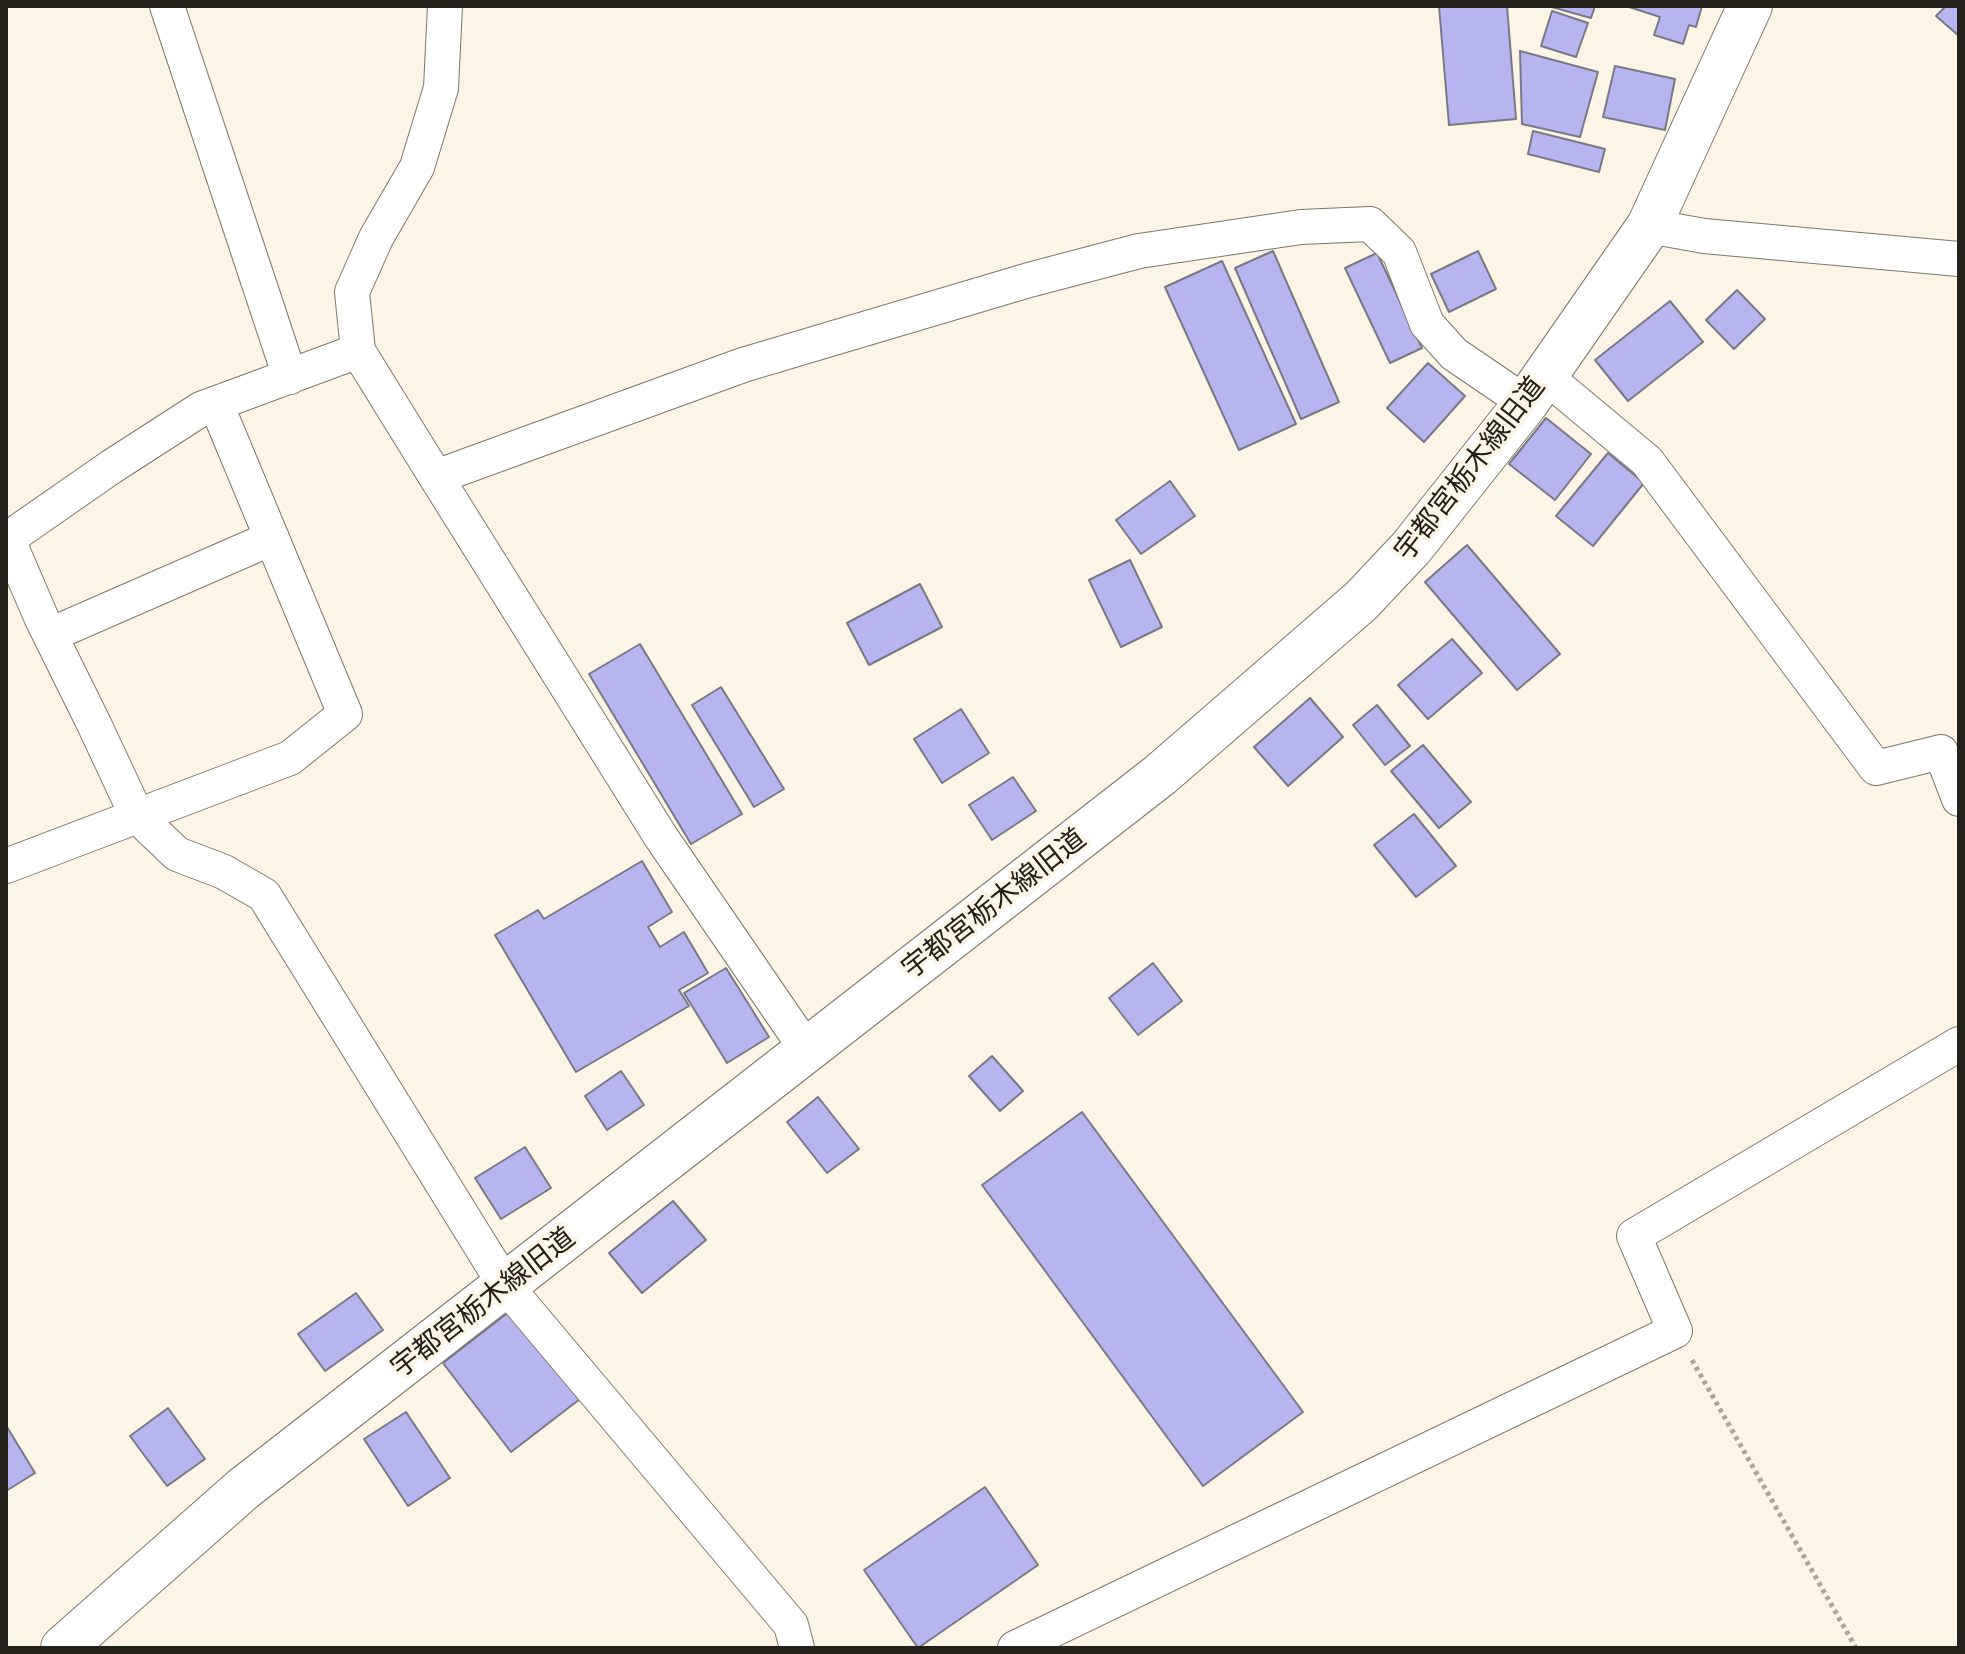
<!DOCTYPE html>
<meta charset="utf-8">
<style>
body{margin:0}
#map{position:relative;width:1965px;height:1654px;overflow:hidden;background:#fcf4e5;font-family:Mulish,sans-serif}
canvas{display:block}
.frame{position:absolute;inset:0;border:8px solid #23201a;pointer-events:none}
</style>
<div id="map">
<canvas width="1965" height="1654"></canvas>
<div class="frame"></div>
</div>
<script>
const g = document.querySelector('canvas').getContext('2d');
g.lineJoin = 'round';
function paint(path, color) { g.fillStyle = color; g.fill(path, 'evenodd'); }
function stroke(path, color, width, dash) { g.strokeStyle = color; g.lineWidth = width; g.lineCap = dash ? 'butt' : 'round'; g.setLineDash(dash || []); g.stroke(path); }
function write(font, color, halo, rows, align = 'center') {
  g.font = font + ' Mulish,"Noto Sans JP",sans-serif'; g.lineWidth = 7; g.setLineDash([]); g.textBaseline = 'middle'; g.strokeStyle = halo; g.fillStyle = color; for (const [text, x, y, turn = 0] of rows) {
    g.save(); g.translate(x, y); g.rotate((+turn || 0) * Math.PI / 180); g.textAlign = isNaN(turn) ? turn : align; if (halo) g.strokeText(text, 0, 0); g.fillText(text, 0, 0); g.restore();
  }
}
const building = new Path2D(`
 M1439 6H1507L1516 119 1449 125Z
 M1548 6H1595L1591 18Z
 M1626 6H1702L1696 27 1689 25 1683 44 1654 35 1660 17Z
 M1946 6H1959V36L1936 16Z
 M1552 11 1588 23 1576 57 1541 46Z
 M1520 51 1598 72 1580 137 1522 124Z
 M1615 66 1675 79 1665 130 1603 117Z
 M1533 131 1605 149 1599 172 1528 154Z
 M1273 251 1339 402 1301 419 1235 268Z
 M1478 251 1496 289 1449 312 1431 274Z
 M1377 253 1422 348 1390 363 1345 268Z
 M1222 261 1296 424 1239 450 1165 287Z
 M1737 290 1765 319 1734 349 1706 320Z
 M1670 301 1703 342 1628 401 1595 360Z
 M1428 363 1465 396 1424 442 1387 408Z
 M1546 418 1591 454 1555 500 1509 464Z
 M1608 453 1644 483 1593 546 1556 516Z
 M1170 481 1195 516 1141 554 1116 520Z
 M1467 545 1560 654 1517 690 1425 582Z
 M1130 560 1162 627 1121 647 1089 580Z
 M920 584 942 627 869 665 847 623Z
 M1452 639 1482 673 1428 719 1398 685Z
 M640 644 742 814 691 844 589 674Z
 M721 687 784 789 754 807 692 705Z
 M1310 698 1343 737 1288 786 1254 747Z
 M1377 705 1410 746 1385 765 1353 725Z
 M961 709 989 753 942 783 914 739Z
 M1423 745 1471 802 1439 828 1391 771Z
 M1013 777 1036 811 992 840 969 805Z
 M1414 814 1456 866 1416 897 1374 845Z
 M642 861 672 912 648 927 660 947 684 932 708 973 679 990 689 1006 576 1072 495 935 538 910 544 919Z
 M1153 963 1182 1001 1138 1035 1109 998Z
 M726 968 769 1037 727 1063 684 993Z
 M992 1056 1023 1091 1000 1111 969 1076Z
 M621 1071 644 1105 607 1130 585 1096Z
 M818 1097 859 1149 827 1173 787 1122Z
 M1082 1112 1303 1412 1203 1486 982 1185Z
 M525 1147 551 1188 501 1219 475 1178Z
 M673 1201 706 1240 642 1293 609 1253Z
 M356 1293 383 1330 325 1371 298 1334Z
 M510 1311 580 1399 511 1452 443 1363Z
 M168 1408 205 1459 167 1486 130 1436Z
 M406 1412 450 1478 408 1506 364 1439Z
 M7 1427 35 1473 6 1491V1428Z
 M985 1487 1038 1565 918 1648 864 1570Z`);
paint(building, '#b7b5f0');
stroke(building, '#787987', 2);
const street = new Path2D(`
 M167 6 290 377
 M445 6 441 88 417 167 376 238 352 292 358 351 436 477 743 365 1029 280 1139 251 1301 227 1370 224 1399 252 1427 324 1454 354 1526 403
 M1649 226 1704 236 1959 259
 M1545 376 1647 461 1876 768 1941 752 1959 799
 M436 477 661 837 807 1050
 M6 540 111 467 201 409 358 351
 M8 540 42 619 94 724 137 816 177 854 224 872 264 895 505 1285 791 1625 797 1648
 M50 635 272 538
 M6 866 290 758 345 714 216 404
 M1015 1648 1675 1331 1634 1236 1959 1044`);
const secondary = new Path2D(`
 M63 1648 243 1489 1160 775 1361 601 1411 548 1526 403 1649 226 1750 6`);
stroke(street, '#7e786a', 36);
stroke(secondary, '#7e786a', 46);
stroke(new Path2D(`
 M1692 1360 1856 1648`), '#aca69a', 5, [4, 4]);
stroke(street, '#fff', 34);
stroke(secondary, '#fff', 44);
write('28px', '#23201a', '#fcf4e5', [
 ["宇都宮栃木線旧道",1470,469,-52],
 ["宇都宮栃木線旧道",994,904,-38],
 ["宇都宮栃木線旧道",483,1303,-38]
]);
</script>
